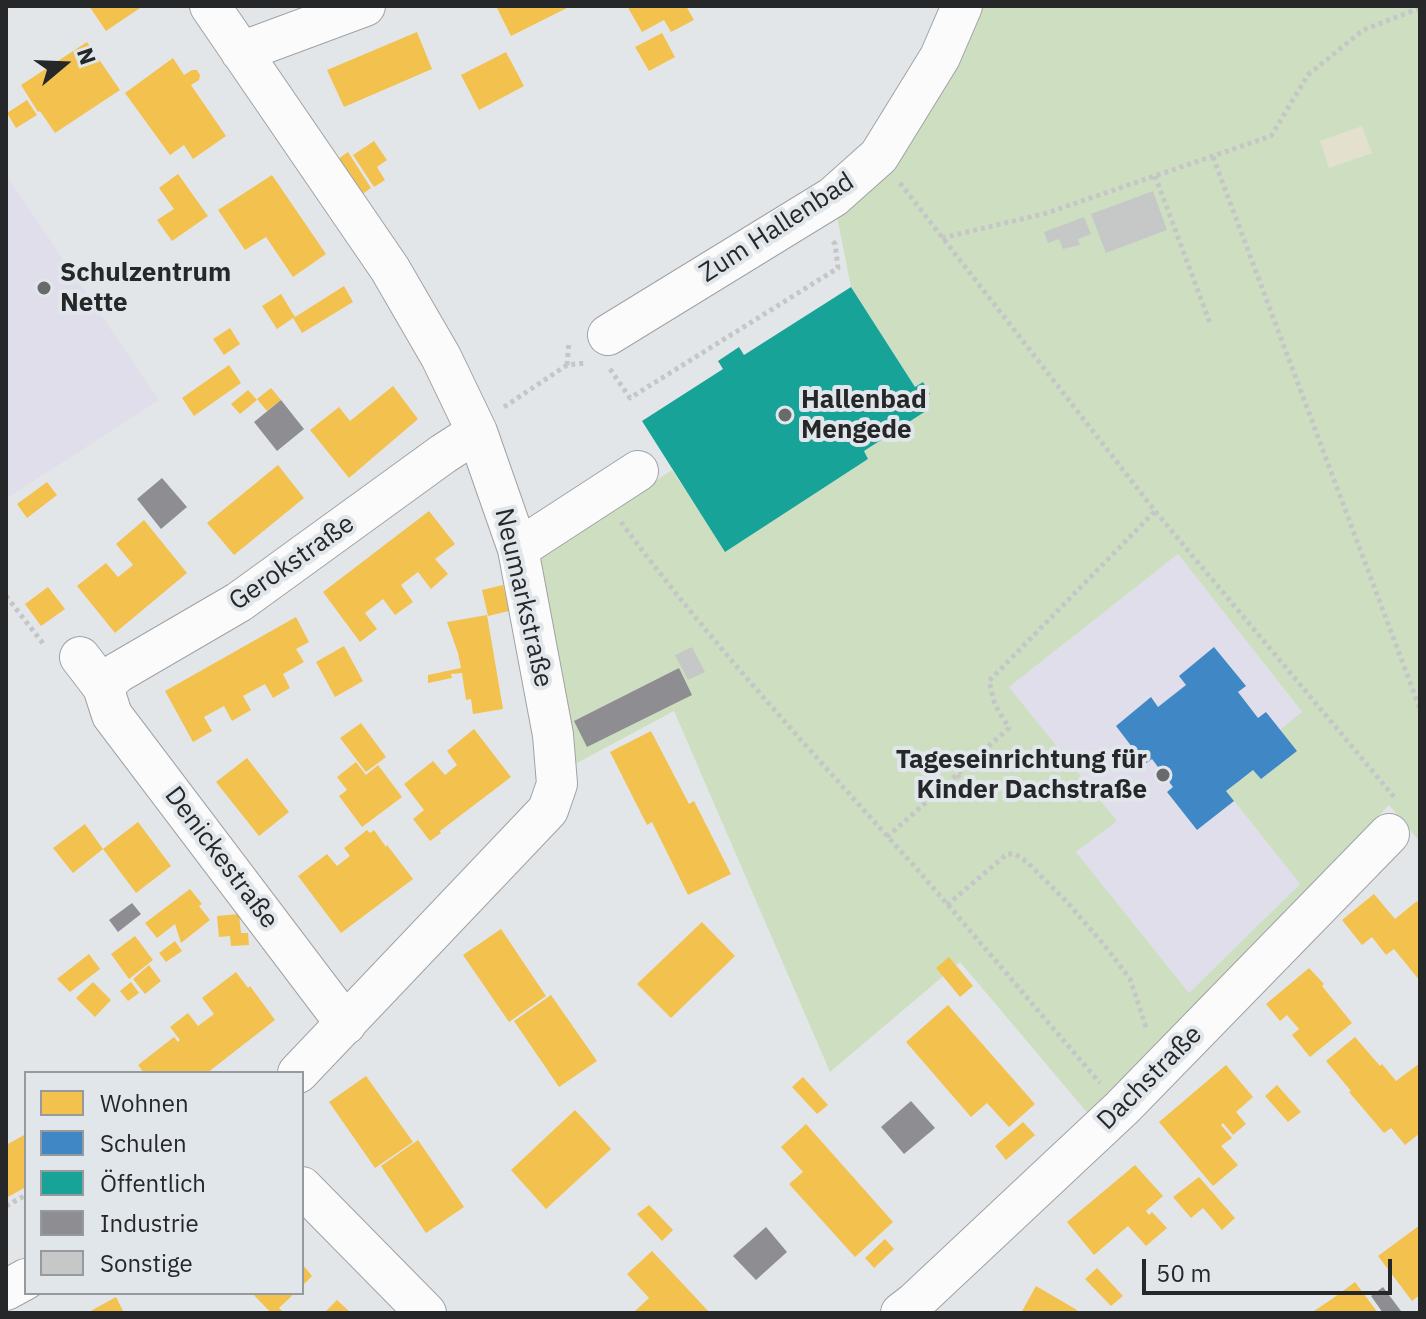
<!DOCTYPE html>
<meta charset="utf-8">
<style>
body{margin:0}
#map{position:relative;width:1426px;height:1319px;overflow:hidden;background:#e3e6e9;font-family:"IBM Plex Sans",sans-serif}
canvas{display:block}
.frame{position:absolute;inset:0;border:8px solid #262729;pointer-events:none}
.legend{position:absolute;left:24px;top:1071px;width:280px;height:224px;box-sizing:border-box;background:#e1e6eb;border:2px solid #969a9d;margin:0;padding:10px 14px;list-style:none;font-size:24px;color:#262729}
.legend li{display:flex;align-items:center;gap:16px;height:40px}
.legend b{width:40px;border:2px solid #969a9d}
.north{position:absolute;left:24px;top:24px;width:80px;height:80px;-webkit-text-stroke:6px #e1e6eb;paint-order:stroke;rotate:71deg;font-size:22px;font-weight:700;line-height:32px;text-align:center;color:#262729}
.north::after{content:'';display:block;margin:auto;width:28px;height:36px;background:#262729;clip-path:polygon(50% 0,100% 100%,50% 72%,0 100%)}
.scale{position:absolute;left:1142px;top:1259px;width:250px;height:36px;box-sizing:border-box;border:4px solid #262729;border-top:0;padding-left:10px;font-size:24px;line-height:28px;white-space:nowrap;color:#262729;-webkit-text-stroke:6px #e1e6eb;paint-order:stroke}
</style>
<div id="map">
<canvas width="1426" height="1319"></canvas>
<div class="frame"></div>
<ul class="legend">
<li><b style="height:22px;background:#f2c14e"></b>Wohnen</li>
<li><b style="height:22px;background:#3f88c5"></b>Schulen</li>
<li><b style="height:22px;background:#17a398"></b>Öffentlich</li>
<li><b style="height:22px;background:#8d8d92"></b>Industrie</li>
<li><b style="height:22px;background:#c6c7c7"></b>Sonstige</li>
</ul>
<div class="north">N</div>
<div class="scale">50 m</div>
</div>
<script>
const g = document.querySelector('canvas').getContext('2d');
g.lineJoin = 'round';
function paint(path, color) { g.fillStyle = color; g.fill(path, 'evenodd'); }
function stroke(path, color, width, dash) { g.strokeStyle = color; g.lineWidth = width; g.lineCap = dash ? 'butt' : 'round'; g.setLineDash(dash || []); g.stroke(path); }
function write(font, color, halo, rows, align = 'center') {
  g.font = font + ' "IBM Plex Sans",sans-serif'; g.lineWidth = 8; g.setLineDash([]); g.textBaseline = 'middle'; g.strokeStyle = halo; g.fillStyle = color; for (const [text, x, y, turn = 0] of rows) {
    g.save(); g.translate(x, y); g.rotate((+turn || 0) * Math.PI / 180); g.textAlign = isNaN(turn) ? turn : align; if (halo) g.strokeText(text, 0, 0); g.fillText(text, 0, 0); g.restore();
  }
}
paint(new Path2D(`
 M6 175 159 400 6 499Z
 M1178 554 1302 713 1297 751 1261 779 1226 792 1300 884 1189 993 1075 852 1116 821 1009 687Z`), '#e0deeb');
paint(new Path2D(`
 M962 6H1420V842L1389 805 1090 1116 960 962 830 1072 674 711 575 764 525 564 624 502 672 470 726 551 868 459 864 451 928 409 922 398 930 394 923 383 915 387 851 287 833 197ZM1178 554 1302 712 1280 730 1296 751 1261 779 1253 770 1226 791 1300 884 1189 993 1076 852 1117 821 1009 687Z`), '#cedfc1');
paint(new Path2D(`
 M1362 126 1372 153 1329 168 1320 141Z`), '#e4e0ce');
paint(new Path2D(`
 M89 6H138L140 8 106 31Z
 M496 6H571L511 36Z
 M627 6H686L694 20 671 32 664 20 642 32Z
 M417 32 432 69 344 107 327 70Z
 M662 33 675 57 649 71 635 47Z
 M87 42 120 90 55 133 40 111 38 112 21 85Z
 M506 52 524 86 479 110 461 75Z
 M173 58 184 75 192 70H197L200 75 199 80 191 85 226 136 193 159 184 145 170 155 125 93Z
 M27 100 37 115 16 128 7 113Z
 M374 141 387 160 377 167 385 180 374 187 353 155Z
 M348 152 371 188 361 195 338 159Z
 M178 174 208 216 172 241 157 220 174 209 159 188Z
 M272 175 326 254 293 277 266 237 245 250 218 210Z
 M344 286 353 302 302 333 293 318 277 329 262 306 281 294 295 317Z
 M230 328 240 344 224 355 213 339Z
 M229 365 241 383 194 416 182 398Z
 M393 386 418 419 349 478 310 430 339 407 350 421Z
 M271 388 281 400 267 411 257 399Z
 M248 390 257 400 240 414 231 404Z
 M278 465 304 498 234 555 207 523Z
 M47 482 57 495 27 518 17 504Z
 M429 511 455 544 435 559 448 574 431 589 418 572 401 585 413 602 395 615 383 599 365 613 377 629 360 642 323 592Z
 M144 520 187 573 115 633 77 586 106 563 118 577 133 565 116 544Z
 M503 585 509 611 488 616 482 590Z
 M48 587 65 609 41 626 25 604Z
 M487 615 503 709 473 714 471 699 466 700 462 673 451 674 452 678 428 683V675L461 668 458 653 447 622Z
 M296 617 309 642 296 649 304 662 283 674 290 688 273 698 265 684 243 696 251 710 232 721 224 706 204 717 212 731 193 742 165 691Z
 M344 646 363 681 335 697 316 662Z
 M361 723 386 757 366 772 340 738Z
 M474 729 511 777 440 831 441 833 430 841 413 819 424 810 404 784 433 761 445 775 457 765 447 751Z
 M651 731 689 804 694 801 731 874 688 895 652 822 647 825 610 752Z
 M247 758 289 812 259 836 216 782Z
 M356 762 366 775 378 765 402 797 362 827 339 796 347 790 337 777Z
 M138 822 171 866 136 893 103 849Z
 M85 824 103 849 73 873 53 848Z
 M367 830 370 833 374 830 386 847 387 845 413 879 341 933 298 876 327 854 337 866 350 856 344 848Z
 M190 889 202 904 199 906 210 920 181 943 175 924 157 938 145 923Z
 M1374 894 1395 919 1417 901 1420 905V981L1394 949 1386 955 1372 937 1362 945 1342 920Z
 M239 914 241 933H248L249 945 231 946 230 936 219 937 217 916Z
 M702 922 735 956 671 1018 637 984Z
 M501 929 546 996 509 1022 463 955Z
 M135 936 153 960 129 979 111 954Z
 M175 941 182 951 166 962 159 953Z
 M89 954 100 969 70 992 57 979Z
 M949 957 973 986 960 997 936 968Z
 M149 965 161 981 145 994 133 979Z
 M1309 968 1324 984 1322 986 1352 1023 1310 1057 1292 1035 1299 1029 1287 1015 1280 1021 1266 1004Z
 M236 972 248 988 250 986 275 1020 207 1073H144L138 1065 174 1037 178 1042 180 1040 170 1027 188 1013 198 1026 214 1014 202 998Z
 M93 982 111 1000 95 1017 76 998Z
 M131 982 139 993 128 1001 120 991Z
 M551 995 597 1061 559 1087 514 1021Z
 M948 1005 1035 1104 1009 1127 987 1103 971 1117 906 1042Z
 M1355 1037 1380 1066 1382 1064 1396 1081 1420 1063V1133L1405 1145 1391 1128 1384 1133 1349 1092 1351 1091 1326 1061Z
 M1226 1065 1253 1097 1236 1112 1246 1124 1233 1135 1223 1123 1221 1125 1232 1138 1221 1146 1238 1165 1213 1186 1159 1122Z
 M366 1076 413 1142 375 1168 329 1102Z
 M803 1077 828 1105 817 1114 792 1087Z
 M1277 1085 1301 1112 1288 1122 1265 1096Z
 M575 1110 611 1149 546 1209 511 1170Z
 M1023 1122 1035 1135 1006 1160 995 1146Z
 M806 1124 893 1222 855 1257 789 1184 803 1172 781 1147Z
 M26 1134V1187L6 1198V1145Z
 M418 1140 464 1207 426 1233 381 1166Z
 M1135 1165 1163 1196 1146 1211 1149 1215 1152 1212 1167 1228 1146 1246 1128 1226 1094 1255 1067 1222Z
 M1199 1177 1235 1218 1222 1230 1203 1208 1191 1218 1173 1197Z
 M649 1205 673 1230 662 1241 637 1214Z
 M1420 1225V1295L1412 1301 1378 1256Z
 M885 1239 894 1249 874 1268 865 1258Z
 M652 1251 696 1298 710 1313H637L635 1311 649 1298 627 1274Z
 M302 1264 312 1276 302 1286Z
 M1097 1268 1123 1296 1111 1306 1085 1279Z
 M1355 1282 1378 1313H1311L1332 1299Z
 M1036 1286 1077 1310 1075 1313H1021Z
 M252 1293H295L279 1308 284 1313H271Z
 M116 1297 124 1313H87Z
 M337 1300 351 1313H324Z`), '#f2c14e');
paint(new Path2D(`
 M1214 647 1246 686 1238 692 1258 718 1266 712 1297 751 1261 779 1253 770 1239 781 1226 791 1234 801 1197 830 1167 792 1173 787 1152 759 1145 764 1116 726 1151 697 1158 707 1186 685 1179 676Z`), '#3f88c5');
paint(new Path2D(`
 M851 287 915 387 923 382 930 394 922 398 929 409 864 451 868 459 725 552 642 421 723 369 718 361 739 347 744 355Z`), '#17a398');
paint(new Path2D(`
 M281 400 304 429 277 451 254 422Z
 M162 478 187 507 161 529 137 499Z
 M679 668 692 695 587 747 574 721Z
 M132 903 141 914 118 932 109 920Z
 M911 1101 935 1128 904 1154 881 1127Z
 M766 1227 787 1252 756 1280 733 1256Z
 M1383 1287 1401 1311 1399 1313H1383L1371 1296Z`), '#8d8d92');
paint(new Path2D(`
 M1153 191 1167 230 1106 253 1091 214Z
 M1084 217 1091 234 1078 239 1080 245 1063 249 1059 239 1048 243 1044 232Z
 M692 647 705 672 688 680 675 655Z`), '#c6c7c7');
const minor = new Path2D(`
 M210 6 390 269 441 357 477 432 518 549 553 735 557 784 548 810 298 1073
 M241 52 365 6
 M608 335 833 197 879 156 940 57 962 6
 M518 549 638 471
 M80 657 103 687 112 715 346 1024
 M103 687 117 673 239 602 443 454 477 432
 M302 1187 426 1313
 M6 1290 26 1279
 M901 1313 914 1303 1122 1108 1389 834`);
stroke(minor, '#a0a2a4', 42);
stroke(new Path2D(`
 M1213 157 1420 709
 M1155 176 1210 323
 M900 183 1155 511 1395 798
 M942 238 1047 213 1271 136 1308 75 1363 30 1420 8
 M567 365 569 342
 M610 369 630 398 838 268 835 244 832 240
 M504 407 567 365 585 363
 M621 522C711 644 814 754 915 867 977 938 1038 1011 1100 1083
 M6 596 45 646
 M957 775 975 797
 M887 837 1009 728 995 705 989 681 1155 511
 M947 905 1007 854H1015L1027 862 1067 902 1105 946 1130 979 1147 1030
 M6 1206 26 1195`), '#c5c6c7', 5, [4, 4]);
stroke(minor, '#fbfbfc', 40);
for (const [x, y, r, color] of [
 [44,288,8,"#686a6c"],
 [785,415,8,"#686a6c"],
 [1163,775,8,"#686a6c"]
]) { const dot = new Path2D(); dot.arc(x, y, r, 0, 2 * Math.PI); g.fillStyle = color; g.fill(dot); stroke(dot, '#e1e6eb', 3); }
write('26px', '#262729', '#e1e6eb', [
 ["Zum Hallenbad",777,228,-33],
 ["Gerokstraße",292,563,-35],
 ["Neumarkstraße",523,598,77],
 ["Denickestraße",221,858,53],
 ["Dachstraße",1150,1078,-45]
]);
write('bold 26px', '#262729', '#e1e6eb', [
 ["Schulzentrum",60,273],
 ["Nette",60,303],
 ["Hallenbad",801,400],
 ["Mengede",801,430],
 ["Tageseinrichtung für",1147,760,"right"],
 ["Kinder Dachstraße",1147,790,"right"]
], 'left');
</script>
